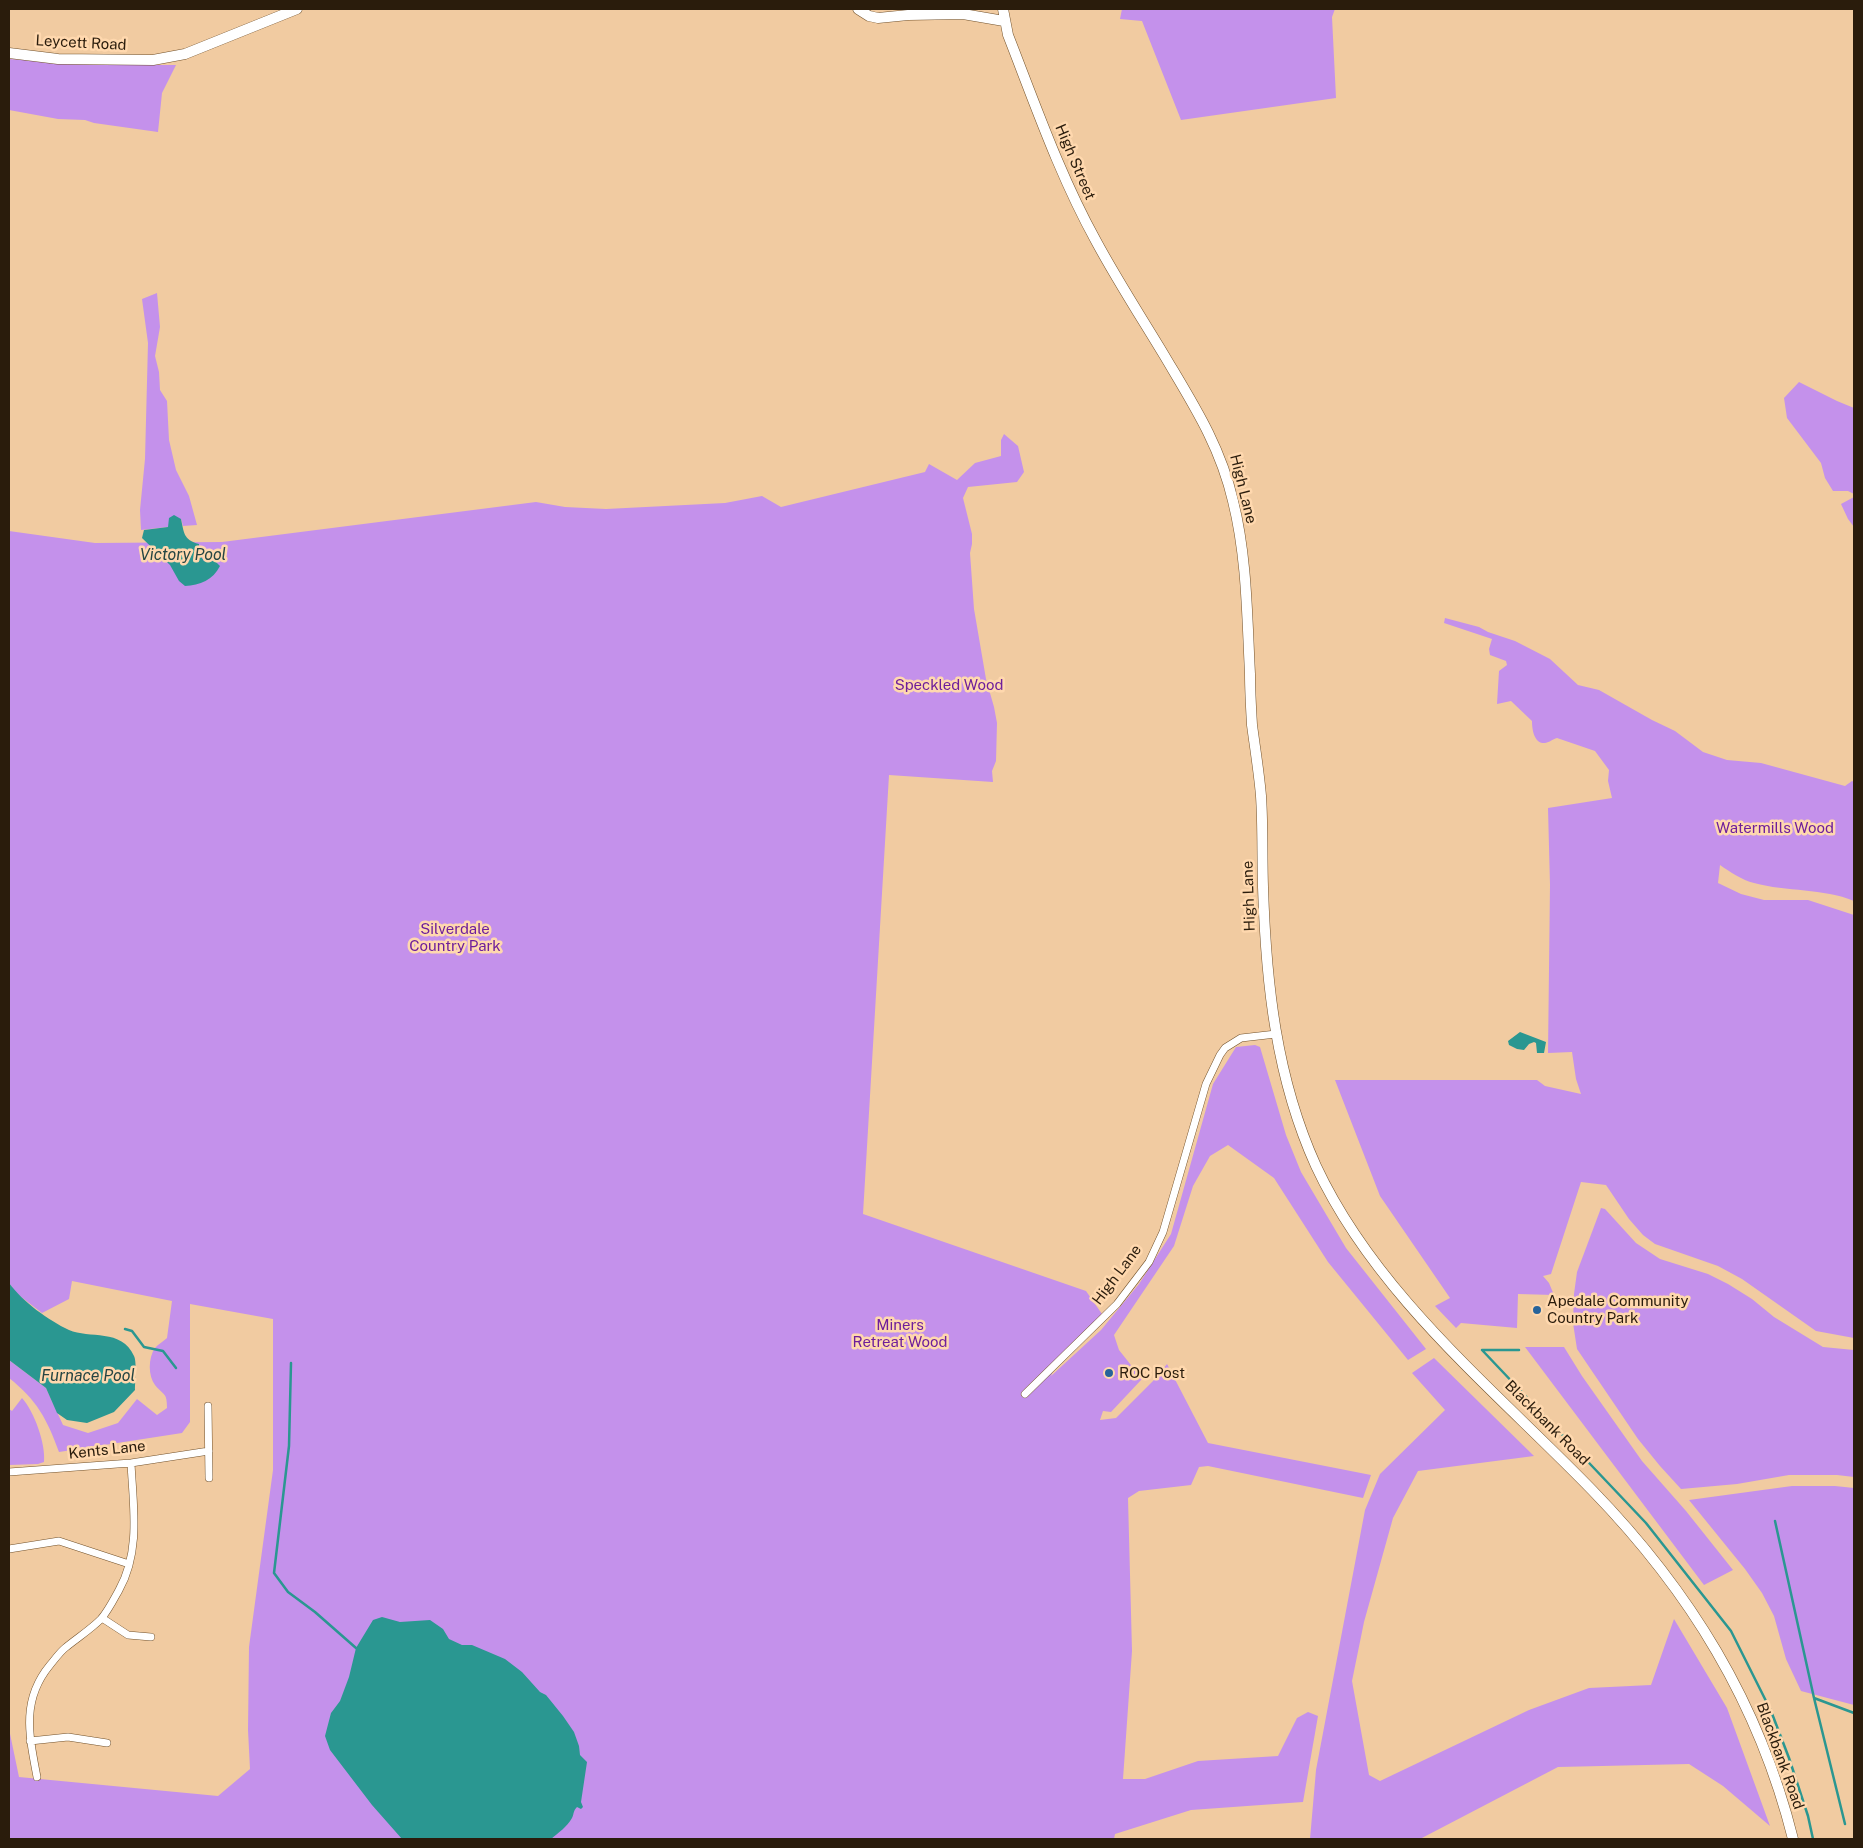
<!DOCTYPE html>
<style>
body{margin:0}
#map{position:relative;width:1863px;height:1848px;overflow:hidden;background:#f1cba1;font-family:"Public Sans",sans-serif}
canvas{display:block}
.frame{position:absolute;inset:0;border:10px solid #2a1c0c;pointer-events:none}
</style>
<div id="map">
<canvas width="1863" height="1848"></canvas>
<div class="frame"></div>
</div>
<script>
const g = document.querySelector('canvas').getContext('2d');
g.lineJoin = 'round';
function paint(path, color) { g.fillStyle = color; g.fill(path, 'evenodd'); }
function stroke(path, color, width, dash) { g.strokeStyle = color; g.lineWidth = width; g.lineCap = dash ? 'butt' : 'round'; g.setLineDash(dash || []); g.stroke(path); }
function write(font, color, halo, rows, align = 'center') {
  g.font = font + ' "Public Sans",sans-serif'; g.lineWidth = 5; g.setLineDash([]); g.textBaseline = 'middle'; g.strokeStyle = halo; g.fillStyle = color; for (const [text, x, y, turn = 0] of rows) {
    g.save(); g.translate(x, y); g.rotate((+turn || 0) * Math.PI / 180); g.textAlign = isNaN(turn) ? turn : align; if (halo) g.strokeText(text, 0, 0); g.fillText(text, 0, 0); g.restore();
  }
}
paint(new Path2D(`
 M1122 9H1335L1332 17 1336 98 1181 120 1142 21 1120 19Z
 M9 59 102 65H176L162 93 158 132 94 123 85 120 58 119 9 110Z
 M157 293 160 327 155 356 159 372 160 390 167 401 169 440 176 470 189 496 197 525 183 526 181 519 168 527 141 530 140 510 145 459 148 343 142 299Z
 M1799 382 1837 401 1854 408V494L1848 491H1833L1825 478 1821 463 1787 418 1784 398Z
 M1004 434 1018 446 1024 472 1017 482 968 487 963 498 972 534V544L970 553 974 609 986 679 994 707 997 723 996 761 992 771 993 782 889 775 863 1214 1086 1291 1102 1314 1057 1362 1051 1376 1101 1330 1139 1284 1171 1234 1213 1084 1236 1047 1255 1045 1260 1047 1286 1135 1301 1172 1346 1248 1426 1349 1408 1360 1328 1262 1274 1178 1228 1145 1210 1156 1193 1186 1174 1246 1114 1335 1119 1350 1142 1379 1111 1412 1103 1411 1100 1420 1116 1418 1153 1381 1167 1364 1208 1443 1371 1475 1363 1498 1208 1466 1199 1467 1191 1485 1139 1491 1128 1498 1132 1651 1123 1779H1145L1198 1761 1278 1756 1297 1718 1308 1712 1318 1716 1303 1802 1191 1810 1115 1834 1114 1839H9V1729L19 1777 218 1796 250 1769 248 1730 249 1647 273 1470V1319L190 1304V1422L182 1433 59 1452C47 1419 37 1400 9 1378V1360L46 1388 63 1425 88 1433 118 1423 137 1399 157 1415 167 1408C167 1392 164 1396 155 1385 148 1376 148 1358 155 1348 158 1344 164 1341 167 1338L172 1301 72 1281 69 1299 42 1313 16 1293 9 1283V531L95 543 222 542 536 502 565 507 606 509 725 503 762 496 781 507 925 472 929 464 957 480 975 463 1001 456V440Z
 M1854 497V527L1848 519 1841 504Z
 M1445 618 1479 627 1488 632 1515 641 1550 659 1578 685 1599 690 1652 720 1675 731 1703 752 1727 760 1761 763 1845 786 1852 781 1854 782V901C1823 888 1787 892 1754 883 1742 880 1730 872 1720 865L1718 883 1741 894 1764 900H1808L1854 915V1338L1816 1331 1742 1279 1718 1266 1655 1244 1643 1235 1629 1219 1606 1185 1581 1182 1551 1274 1543 1276 1549 1283 1554 1295 1518 1294 1517 1328 1461 1323 1456 1328 1435 1306 1450 1298 1380 1196 1335 1080H1537L1545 1086 1581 1094 1576 1079 1572 1052 1548 1053 1550 885 1548 808 1612 798 1608 781 1609 770 1595 751 1557 738C1553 739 1548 743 1545 743 1534 744 1532 729 1532 721L1511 701 1497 704 1499 671 1507 665 1506 661 1490 655 1489 649 1492 639 1444 623Z
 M1601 1208 1605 1209 1636 1243 1660 1259 1708 1274 1728 1284 1752 1299 1774 1317 1823 1347 1854 1350V1477L1837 1475H1789L1737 1484 1681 1489 1660 1466 1638 1439 1577 1349 1573 1323 1574 1294 1577 1272Z
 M1525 1347H1564L1582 1376 1642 1461 1686 1511 1733 1570 1704 1585Z
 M1434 1358 1534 1456 1418 1471 1393 1518 1364 1622 1352 1681 1369 1775 1380 1781 1529 1710 1589 1688 1651 1685 1674 1619 1727 1708 1770 1826 1723 1786 1689 1764 1558 1767 1420 1839H1310L1316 1770 1365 1510 1380 1474 1445 1410 1412 1373Z
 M22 1398C34 1411 46 1444 44 1462L38 1464 9 1465V1409L12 1411Z
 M1792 1486H1835L1854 1488V1705L1801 1691 1786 1659 1774 1616 1762 1593 1745 1569 1689 1500Z`), '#c491eb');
paint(new Path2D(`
 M174 515 181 519C184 532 183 540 199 544V553L204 561H215L220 566C213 580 200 585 185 586L179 581 170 565 142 538 144 530 168 527 169 518Z
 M1520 1032 1546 1042 1544 1053H1537L1536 1043 1534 1042 1529 1044 1524 1050 1517 1049 1509 1045 1508 1041Z
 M9 1283C23 1302 48 1320 69 1330 89 1339 122 1328 134 1356 137 1362 135 1382 135 1390L114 1412 87 1423 67 1420 57 1413 46 1388 9 1360Z
 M382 1617 400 1622 430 1620 443 1629 449 1639 462 1645H472L505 1659 522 1672 540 1692 546 1695 563 1716 574 1732 579 1746 580 1755 587 1762 581 1802 583 1807 581 1809 577 1807C573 1811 574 1814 572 1818 567 1827 558 1833 551 1839H402L372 1805 330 1750 325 1736 331 1713 340 1701 349 1677 356 1648 373 1620Z`), '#2a9791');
stroke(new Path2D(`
 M125 1329 132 1331 144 1347 163 1351 176 1368
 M1519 1350H1482L1646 1523 1731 1631 1771 1711 1789 1758 1808 1816 1813 1839
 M291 1363 289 1446 274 1573 288 1592 315 1612 356 1648
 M1775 1521 1814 1698 1845 1824
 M1814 1698 1854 1713`), '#2a9791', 2.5);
const street = new Path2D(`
 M1025 1394 1117 1304 1149 1262 1163 1232 1206 1084 1220 1055 1225 1048 1241 1038 1276 1034
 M208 1406 209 1478
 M9 1472 131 1463 209 1451
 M9 1549 59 1541 129 1564
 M102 1618 128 1635 151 1637
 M30 1741 68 1737 107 1743
 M37 1777C29 1735 21 1700 50 1665 55 1659 60 1652 65 1648 77 1638 90 1630 101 1619 108 1611 114 1599 119 1590 141 1551 133 1505 131 1463`);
const secondary = new Path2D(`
 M858 9 869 16 878 18 908 15 963 14 1004 21
 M1003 9 1008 35C1035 104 1060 176 1096 241 1117 280 1141 317 1164 355 1193 404 1220 445 1233 501 1247 557 1247 616 1250 674 1250 691 1251 708 1252 725 1255 748 1259 772 1261 796 1263 826 1262 857 1263 887 1266 983 1276 1078 1316 1166 1376 1295 1495 1390 1592 1490 1690 1591 1759 1703 1793 1839
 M9 53 58 59 153 60 185 54 297 9`);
stroke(street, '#72512a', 8);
stroke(secondary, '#72512a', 11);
stroke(street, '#fff', 7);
stroke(secondary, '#fff', 10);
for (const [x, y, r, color] of [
 [1537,1310,5,"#27639a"],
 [1109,1373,5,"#27639a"]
]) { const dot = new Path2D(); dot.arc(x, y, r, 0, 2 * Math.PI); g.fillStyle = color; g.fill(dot); stroke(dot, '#ffd8ae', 2); }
write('15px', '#2a1c0c', '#ffd8ae', [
 ["Leycett Road",81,43,3],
 ["High Street",1075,162,67],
 ["High Lane",1243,489,76],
 ["High Lane",1249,896,-92],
 ["High Lane",1117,1275,-53],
 ["Blackbank Road",1547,1423,45],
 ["Kents Lane",107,1450,-6],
 ["Blackbank Road",1780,1756,70]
]);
write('15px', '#6e1e9b', '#ffd8ae', [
 ["Speckled Wood",949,685],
 ["Watermills Wood",1775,828],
 ["Silverdale",455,929],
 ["Country Park",455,946],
 ["Miners",900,1325],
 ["Retreat Wood",900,1342]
]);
write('15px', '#2a1c0c', '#ffd8ae', [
 ["Apedale Community",1547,1301],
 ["Country Park",1547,1318],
 ["ROC Post",1119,1373]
], 'left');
write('italic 16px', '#264543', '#ffd8ae', [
 ["Victory Pool",183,555],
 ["Furnace Pool",88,1376]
]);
</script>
